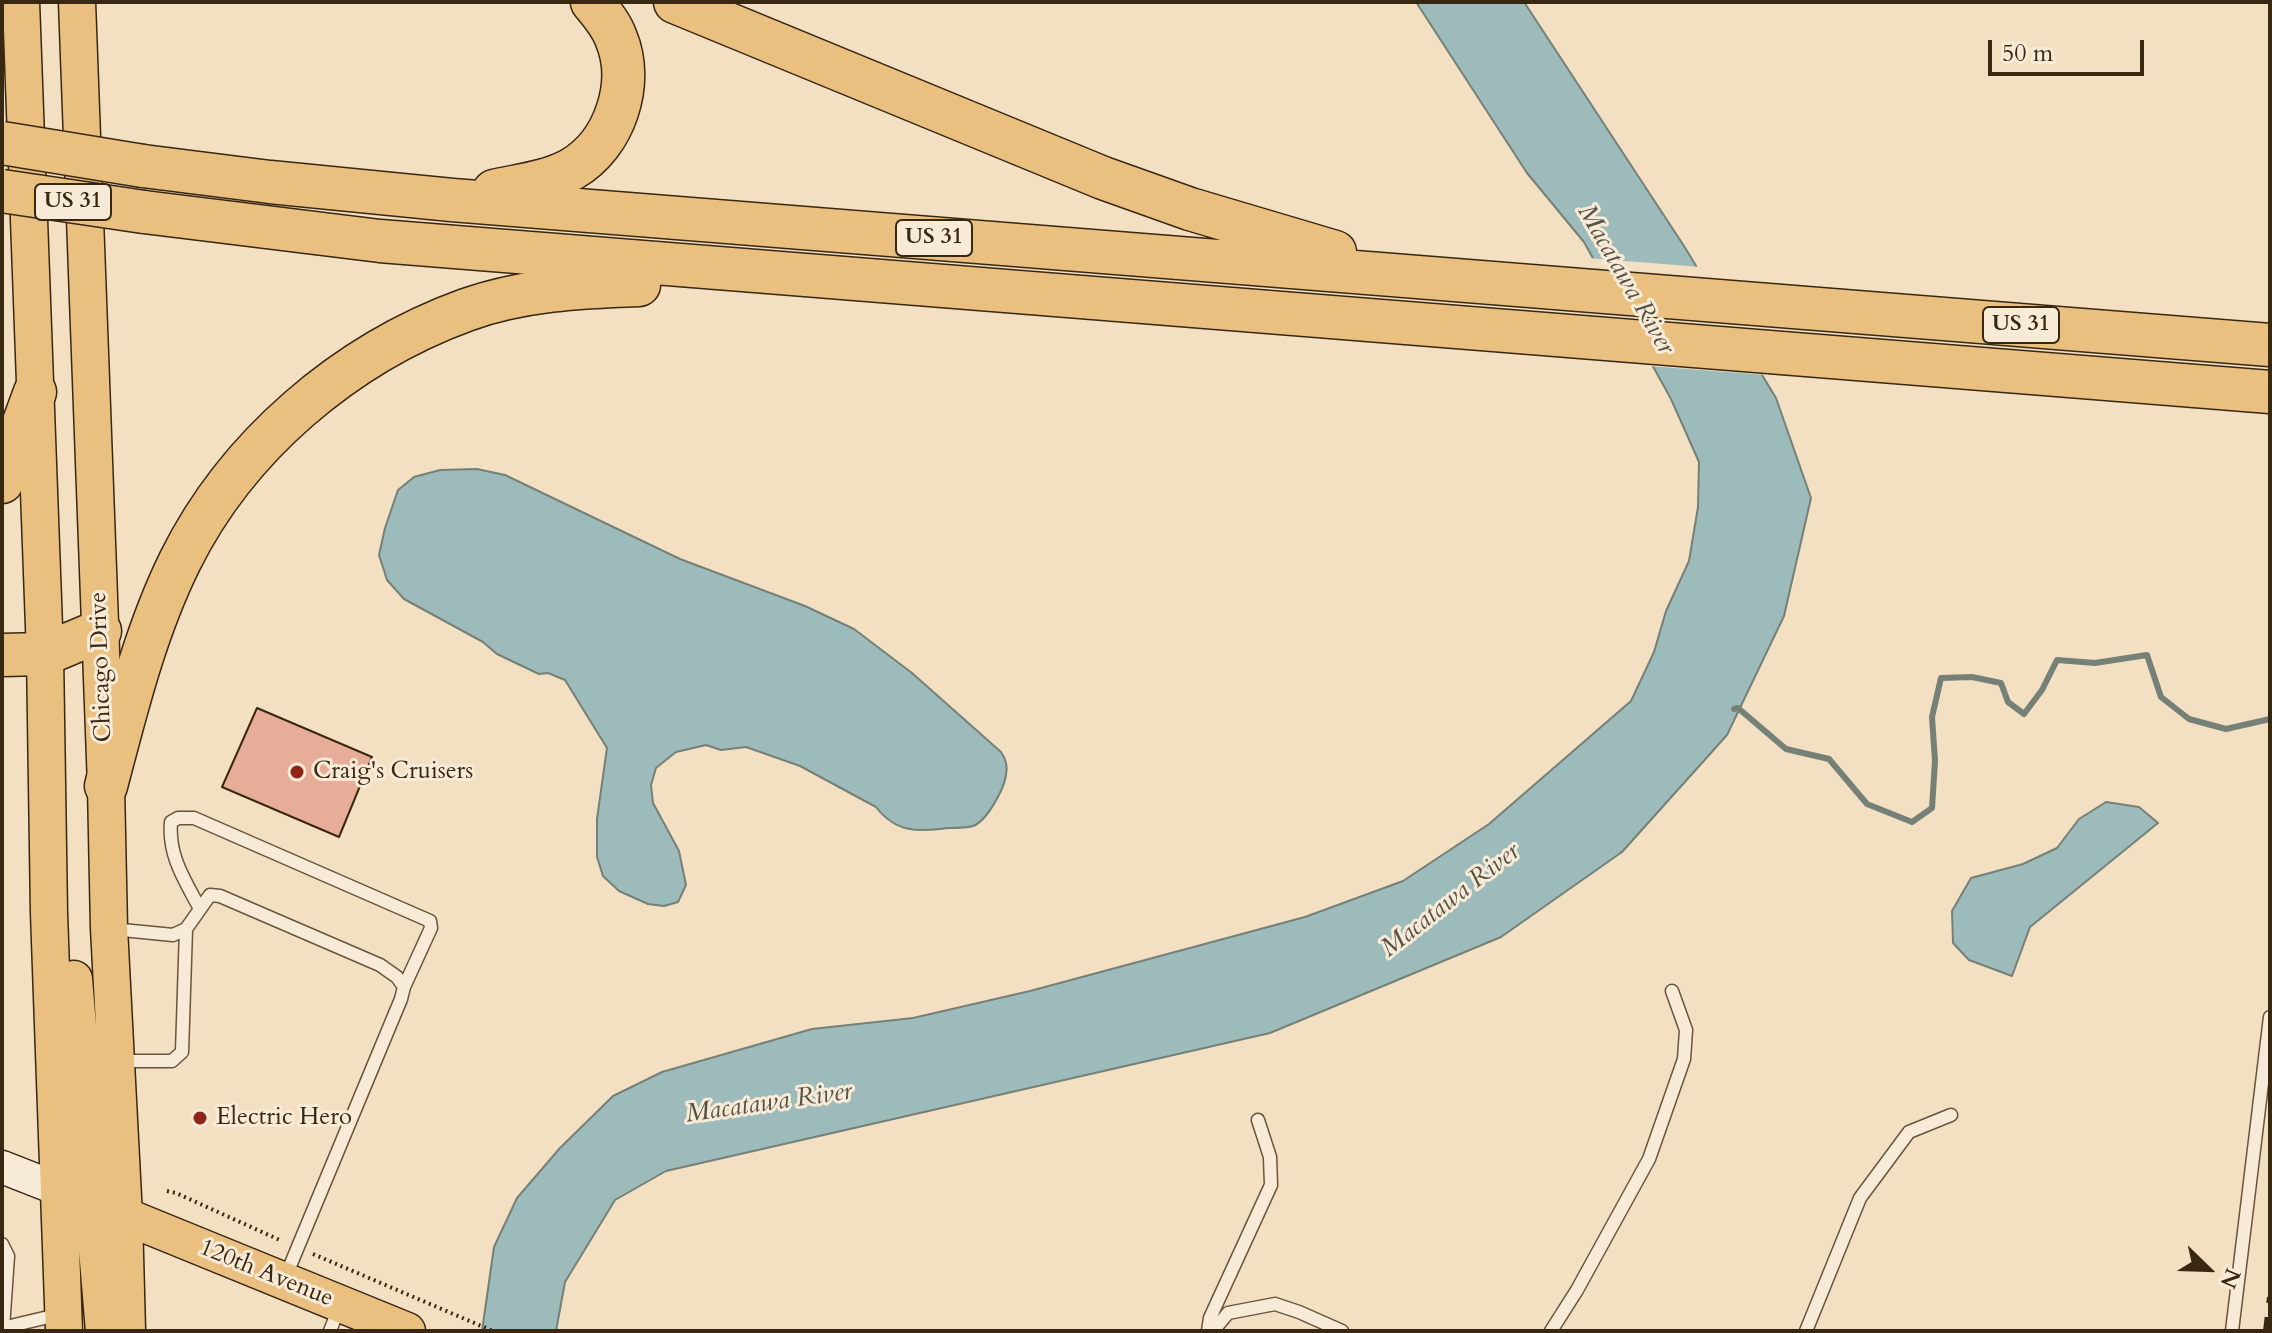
<!DOCTYPE html>
<style>
body{margin:0}
#map{position:relative;width:2272px;height:1333px;overflow:hidden;background:#f3dfc2;font-family:Cardo,serif}
canvas{display:block}
.frame{position:absolute;inset:0;border:4px solid #382711;pointer-events:none}
.north{position:absolute;left:2168px;top:1229px;width:80px;height:80px;-webkit-text-stroke:6px #f7ead7;paint-order:stroke;rotate:113deg;font-size:22px;font-weight:700;line-height:32px;text-align:center;color:#382711}
.north::after{content:'';display:block;margin:auto;width:28px;height:36px;background:#382711;clip-path:polygon(50% 0,100% 100%,50% 72%,0 100%)}
.scale{position:absolute;left:1988px;top:40px;width:156px;height:36px;box-sizing:border-box;border:4px solid #382711;border-top:0;padding-left:10px;font-size:24px;line-height:28px;white-space:nowrap;color:#382711;-webkit-text-stroke:6px #f7ead7;paint-order:stroke}
</style>
<div id="map">
<canvas width="2272" height="1333"></canvas>
<div class="frame"></div>
<div class="north">N</div>
<div class="scale">50 m</div>
</div>
<script>
const g = document.querySelector('canvas').getContext('2d');
g.lineJoin = 'round';
function paint(path, color) { g.fillStyle = color; g.fill(path, 'evenodd'); }
function stroke(path, color, width, dash) { g.strokeStyle = color; g.lineWidth = width; g.lineCap = dash ? 'butt' : 'round'; g.setLineDash(dash || []); g.stroke(path); }
function write(font, color, halo, rows, align = 'center') {
  g.font = font + ' Cardo,serif'; g.lineWidth = 6; g.setLineDash([]); g.textBaseline = 'middle'; g.strokeStyle = halo; g.fillStyle = color; for (const [text, x, y, turn = 0] of rows) {
    g.save(); g.translate(x, y); g.rotate((+turn || 0) * Math.PI / 180); g.textAlign = isNaN(turn) ? turn : align; if (halo) g.strokeText(text, 0, 0); g.fillText(text, 0, 0); g.restore();
  }
}
const water = new Path2D(`
 M1416 2H1524L1684 246 1776 398 1811 498 1784 616 1727 735 1622 852 1501 937 1270 1033 666 1171 615 1200 565 1282 556 1331H482L494 1247 517 1198 560 1148 613 1096 662 1072 812 1029 913 1018 1030 991 1305 917 1403 881 1489 824 1631 701 1654 652 1666 611 1689 561 1698 507 1699 462 1671 399 1584 242 1527 173Z
 M477 469 505 475 680 559 805 606 854 629 912 673 1001 752C1006 759 1008 766 1006 775 1004 789 987 821 973 826 966 828 956 828 949 828 918 832 896 833 876 807L800 766 746 747 721 750 706 745 676 752 656 768 651 785 653 803 679 851 686 885 678 902 664 906 648 904 619 891 603 876 597 857V819L607 748 565 680 548 673 539 674 497 654 483 642 404 599 387 580 379 555 385 528 398 490 414 477 440 470Z
 M2106 802 2139 807 2158 823 2030 927 2012 976 1969 960 1953 943 1952 911 1971 878 2023 864 2057 848 2079 819Z`);
paint(water, '#9dbbbb');
stroke(water, '#758077', 2);
paint(new Path2D(`
 M1588 258 1701 267 1767 375 1648 366Z`), '#f3dfc2');
stroke(new Path2D(`
 M1734 709 1738 708 1786 749 1829 759 1867 804 1912 822 1932 808 1935 761 1932 717 1941 678 1972 677 2001 683 2008 702 2024 714 2042 690 2057 660 2095 663 2147 655 2161 697 2189 719 2226 729 2270 719`), '#758077', 6);
const building = new Path2D(`
 M257 708 372 757 339 837 222 787Z`);
paint(building, '#e7ad99');
stroke(building, '#382711', 2);
const service = new Path2D(`
 M199 907C184 879 168 855 171 822L178 818H194L430 921 431 928 404 987
 M112 929 173 935 186 929 210 895 220 896 380 965 397 977 404 987 401 999 285 1278
 M120 1061H172L182 1052 186 929
 M2 1244 8 1256 3 1328 6 1331
 M2 1328 61 1314
 M330 1331 339 1308
 M1208 1331 1210 1318 1271 1185 1270 1157 1258 1120
 M1213 1331 1228 1313 1275 1304 1299 1312 1342 1331
 M1551 1331 1577 1290 1649 1159 1684 1059 1686 1030 1672 991
 M1806 1331 1860 1198 1909 1132 1951 1115
 M2232 1331 2270 1017`);
const secondary = new Path2D(`
 M2 1167 81 1198`);
const primary = new Path2D(`
 M21 2 45 654 49 913 64 1331
 M77 2 106 786 109 928 124 1216 127 1331
 M74 979 104 1331
 M105 1208 407 1331`);
const motorway = new Path2D(`
 M675 2 1103 178 1190 209 1335 252
 M143 166 270 182 452 200 2270 345
 M494 191C520 185 549 182 572 169 615 144 635 83 616 38 611 24 601 13 592 2
 M144 212 380 241 2270 392
 M2 482 35 392
 M2 655 45 654 100 631
 M106 786C126 710 145 632 180 561 237 446 345 354 466 310 521 290 581 287 639 285`);
stroke(service, '#67553d', 15);
stroke(secondary, '#382711', 35);
stroke(primary, '#382711', 39);
stroke(motorway, '#382711', 45);
stroke(new Path2D(`
 M167 1191 176 1193 282 1241
 M313 1254 493 1331`), '#382711', 4, [2, 4]);
stroke(service, '#f7ead7', 12);
stroke(secondary, '#f7ead7', 32);
stroke(primary, '#eac081', 36);
stroke(motorway, '#eac081', 42);
stroke(new Path2D(`
 M2266 1331 2270 1297`), '#382711', 6, [14, 14]);
const motorwayBridge = new Path2D(`
 M2 143 143 166
 M2 191 144 212`);
stroke(motorwayBridge, '#382711', 45, []);
stroke(motorwayBridge, '#eac081', 42);
for (const [x, y, r, color] of [
 [297,772,8,"#8f2418"],
 [200,1118,8,"#8f2418"]
]) { const dot = new Path2D(); dot.arc(x, y, r, 0, 2 * Math.PI); g.fillStyle = color; g.fill(dot); stroke(dot, '#f7ead7', 3); }
for (const [x, y, w] of [
 [73,202,76],
 [934,238,76],
 [2021,325,76]
]) { const box = new Path2D(); box.roundRect(x - w / 2, y - 18, w, 36, 6); g.fillStyle = '#f7ead7'; g.fill(box); stroke(box, '#382711', 2); }
write('bold 22px', '#382711', null, [
 ["US 31",73,202],
 ["US 31",934,238],
 ["US 31",2021,325]
]);
write('24px', '#382711', '#f7ead7', [
 ["Chicago Drive",102,667,-92],
 ["120th Avenue",266,1274,22]
]);
write('24px', '#382711', '#f7ead7', [
 ["Craig's Cruisers",313,772],
 ["Electric Hero",216,1118]
], 'left');
write('italic 26px', '#565344', '#f7ead7', [
 ["Macatawa River",1625,280,60],
 ["Macatawa River",1451,901,-38],
 ["Macatawa River",769,1104,-8]
]);
</script>
